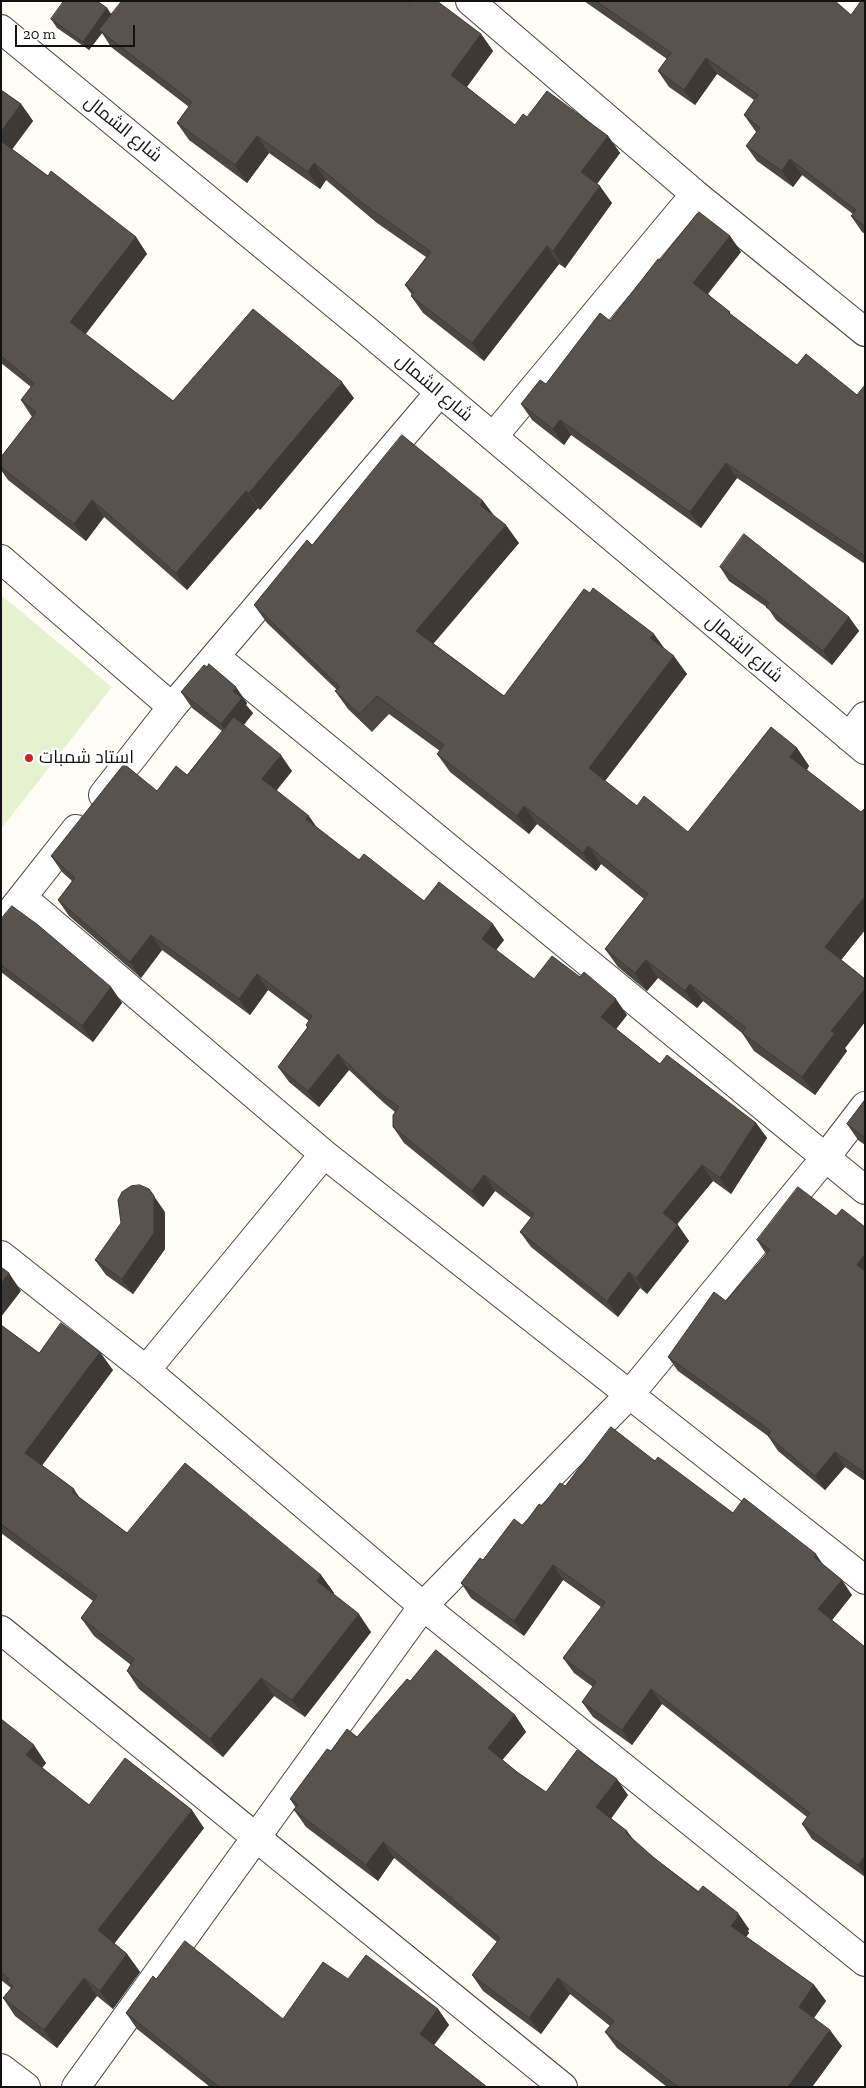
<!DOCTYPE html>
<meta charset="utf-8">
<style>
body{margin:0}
#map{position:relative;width:866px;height:2088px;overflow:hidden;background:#fffdf5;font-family:"Zilla Slab",serif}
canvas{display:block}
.frame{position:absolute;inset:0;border:2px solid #111;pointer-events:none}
.scale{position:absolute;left:15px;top:25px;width:120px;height:22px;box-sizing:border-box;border:2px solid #111;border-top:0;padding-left:6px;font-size:15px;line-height:18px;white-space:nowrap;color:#111;-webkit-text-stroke:4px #fff;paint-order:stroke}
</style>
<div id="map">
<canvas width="866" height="2088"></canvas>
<div class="frame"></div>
<div class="scale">20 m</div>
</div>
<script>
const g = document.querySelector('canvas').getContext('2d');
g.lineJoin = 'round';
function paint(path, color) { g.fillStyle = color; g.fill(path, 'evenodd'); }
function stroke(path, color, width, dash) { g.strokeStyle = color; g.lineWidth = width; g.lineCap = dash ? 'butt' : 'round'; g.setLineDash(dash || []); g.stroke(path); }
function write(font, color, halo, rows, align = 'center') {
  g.font = font + ' "Zilla Slab",Cairo,serif'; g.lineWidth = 5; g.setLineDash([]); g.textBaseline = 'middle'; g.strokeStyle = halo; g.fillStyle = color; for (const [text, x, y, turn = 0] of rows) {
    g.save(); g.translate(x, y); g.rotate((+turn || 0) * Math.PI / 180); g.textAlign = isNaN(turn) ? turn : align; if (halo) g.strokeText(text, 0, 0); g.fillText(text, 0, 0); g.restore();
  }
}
paint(new Path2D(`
 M1 595 112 687 1 829Z`), '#e6f2cf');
const minor = new Path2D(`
 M470 1 695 194 865 332
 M1 29 365 329 865 750
 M493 437 695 194
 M1 559 172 707
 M216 657 865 1190
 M849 737 865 716
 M103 795 172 707 440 392
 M23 898 324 1154 865 1580
 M1 924 76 829
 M1 1255 146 1370 423 1606 865 1962
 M146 1370 324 1154
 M1 1630 563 2087
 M1 2068 26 2087
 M76 2087 423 1606 630 1394 825 1158 865 1106`);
stroke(minor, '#444', 30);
stroke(minor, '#fff', 28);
paint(new Path2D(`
 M584 1H835L851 15 865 1V234L862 232 851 216 853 214 802 175 793 187 757 161 746 146 756 132 744 115 754 100 717 74 695 105 669 87 658 71 667 59Z
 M410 3 481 34 493 51 467 87 515 125 527 117 608 136 620 153 597 184 612 203 565 268 559 264 484 361 423 313 411 296 412 295 405 285 426 257 377 223 326 180 320 189 269 153 247 183 189 140 177 123 189 107 111 47 102 33 89 50 57 28 51 19 107 8 111 14Z
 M1 90 21 104 33 121 12 149 48 176 136 237 147 254 85 334 173 401 354 398 260 510 258 508 187 590 104 517 86 541 8 480 1 470V457L32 417 21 400 31 387 1 363Z
 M730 236 741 252 708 294 734 317 797 365 857 395 865 385V564L737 478 701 528 571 435 564 445 532 420 521 404 546 384 610 321 660 260Z
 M483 501 493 515 519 543 433 643 504 696 665 649 687 674 605 781 637 806 688 832 797 748 809 766 807 770 865 930 841 960 865 979V1022L845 1048 847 1051 815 1095 754 1051 742 1033 703 1001 697 1008 658 978 647 991 618 967 605 949 644 899 601 864 596 871 537 824 529 834 450 772 437 754 440 751 389 714 372 732 348 709 335 691 337 690 267 623 254 605 312 545Z
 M720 567 849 617 859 631 832 665 776 620 768 608 729 581Z
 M181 692 247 703 246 705 253 713 244 725 292 771 276 790 317 828 359 860 424 901 504 940 496 950 534 979 627 1015 616 1029 660 1064 756 1123 767 1138 731 1194 713 1181 677 1224 689 1241 647 1294 640 1288 618 1317 531 1247 520 1232 531 1218 495 1191 483 1207 404 1143 393 1127 395 1112 384 1103 349 1070 319 1107 289 1082 278 1067 307 1028 306 1025 309 1021 268 990 250 1015 162 950 141 978 69 916 58 900 72 881 62 872 51 856 157 791 187 775 222 731 192 708Z
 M1 919 111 987 122 1003 93 1042 1 972Z
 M865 1100V1145L858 1140 847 1124Z
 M165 1212V1249L133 1294 106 1275 95 1260Z
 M836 1216 865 1227V1481L845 1467 825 1490 778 1451 768 1436 678 1371 668 1357 726 1301 766 1254 757 1240Z
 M1 1325 39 1353 113 1370 42 1465 74 1489 80 1498 127 1533 321 1575 334 1593 333 1594 371 1632 305 1717 274 1696 223 1757 139 1689 127 1671 131 1665 94 1636 81 1618 93 1601 1 1533Z
 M655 1461 733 1513 822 1564 852 1595 832 1620 865 1647V1877L812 1839 802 1824 807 1817 662 1704 632 1745 593 1717 582 1702 593 1687 574 1673 563 1658 601 1607 563 1580 524 1636 471 1598 461 1583 483 1560 523 1526 542 1506 565 1486Z
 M410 1681 515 1715 526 1732 502 1760 517 1772 546 1792 628 1795 611 1818 633 1840 653 1857 749 1929 748 1931 749 1933 746 1937 814 1985 826 2001 814 2018 842 2046 812 2087H667L617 2048 605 2032 610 2026 570 1994 541 2034 483 1991 472 1975 497 1942 394 1858 378 1881 306 1827 294 1810 296 1808 290 1799 331 1751 357 1737Z
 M1 1719 46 1763 42 1768 89 1805 204 1828 114 1943 127 1954 140 1972 113 2009 97 1996 57 2048 15 2016 3 1998 11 1988 1 1980Z
 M156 1979 283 2019 348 1979 438 2009 449 2025 434 2045 487 2087H210L137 2029 126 2013Z`), '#4d4742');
paint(new Path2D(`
 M107 8 113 17 99 30 102 33 89 50 83 42Z
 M481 34 493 51 463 92 451 75Z
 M706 58 717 74 695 105 684 90Z
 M21 104 33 121 8 155 1 144V132Z
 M257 136 269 153 247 183 235 165Z
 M608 136 620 153 593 189 581 172Z
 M790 159 802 175 793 187 782 171Z
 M314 163 326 180 320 189 308 172Z
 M600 186 612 203 565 268 553 251Z
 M730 236 741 252 704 298 693 283Z
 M136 237 147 254 82 339 70 322Z
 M547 246 559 264 484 361 472 343Z
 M342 382 354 398 260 510 249 493Z
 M560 420 571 435 564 445 553 429Z
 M726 463 737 478 701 528 690 512Z
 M246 491 258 508 187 590 176 573Z
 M92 500 104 517 86 541 74 524Z
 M483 501 496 518 480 505Z
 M506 525 519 543 429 649 416 631Z
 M849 617 859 631 832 665 823 651Z
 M654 634 667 652 650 638Z
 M674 656 687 674 601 786 589 768Z
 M236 687 247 703 246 705 253 713 232 739 221 724 233 691Z
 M797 748 809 766 803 775 790 757Z
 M281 755 292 771 273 795 262 779Z
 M524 806 537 824 529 834 517 816Z
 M309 816 320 832 306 819Z
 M588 846 601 864 596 871 583 853Z
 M865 896V930L837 965 825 947Z
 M493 924 504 940 493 954 482 939Z
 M151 935 162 950 141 978 130 962Z
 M646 960 658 978 647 991 635 973Z
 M257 974 268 990 250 1015 239 999Z
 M690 984 703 1001 697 1008 685 991Z
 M111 987 122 1003 93 1042 82 1026Z
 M865 989V1022L845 1048 847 1051 815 1095 802 1077 831 1031Z
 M616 999 627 1015 613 1033 601 1017Z
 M338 1054 349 1070 319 1107 308 1091Z
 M756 1123 767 1138 731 1194 720 1178Z
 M702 1165 713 1181 674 1228 663 1213Z
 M484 1175 495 1191 483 1207 472 1191Z
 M149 1189 165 1212V1249L133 1294 122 1279Z
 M678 1225 689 1241 647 1294 636 1278Z
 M865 1254V1277L857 1265Z
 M629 1272 640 1288 618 1317 607 1301Z
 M9 1273 21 1291 1 1317V1283Z
 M100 1352 113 1370 38 1471 25 1453Z
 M835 1452 845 1467 825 1490 815 1476Z
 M816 1554 826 1569 814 1557Z
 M553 1565 563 1580 524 1636 514 1621Z
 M321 1575 334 1593 329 1599 317 1581Z
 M842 1580 852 1595 829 1624 818 1609Z
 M359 1614 371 1632 305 1717 292 1700Z
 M261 1678 274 1696 223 1757 210 1739Z
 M651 1689 662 1704 632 1745 622 1730Z
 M515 1715 526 1732 499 1764 488 1748Z
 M34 1745 46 1763 38 1773 26 1755Z
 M617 1779 628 1795 608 1823 596 1807Z
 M192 1810 204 1828 111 1948 98 1930Z
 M627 1831 639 1847 626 1833Z
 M383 1842 394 1858 378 1881 366 1865Z
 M865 1856V1874L858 1865Z
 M738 1913 749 1929 748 1931 749 1933 742 1942 731 1926Z
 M127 1954 140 1972 113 2009 100 1991Z
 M84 1978 97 1996 57 2048 44 2030Z
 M558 1978 570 1994 541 2034 529 2018Z
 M814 1985 826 2001 810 2023 799 2007Z
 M438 2009 449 2025 431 2049 420 2034Z
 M830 2030 842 2046 812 2087H788Z`), '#3f3936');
const building = new Path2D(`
 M64 1H97L107 8 83 42 51 19Z
 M122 1H407L410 3 412 1H437L481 34 451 75 515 125 523 114 527 117 547 91 608 136 581 172 600 186 553 251 547 246 472 343 411 296 414 292 405 285 431 252 365 205 314 163 308 172 257 136 235 165 177 123 192 102 99 30Z
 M596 1H835L851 15 861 1H865V226L851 216 856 210 790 159 782 171 746 146 760 128 744 115 758 95 706 58 684 90 658 71 671 53Z
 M1 90 21 104 1 132Z
 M1 141 48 176 51 171 136 237 70 322 173 401 253 309 342 382 249 493 246 491 176 573 92 500 74 524 1 467V457L36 412 21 400 34 383 1 356Z
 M699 212 730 236 693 283 730 312 729 313 797 365 806 354 857 395 865 385V556L726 463 690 512 560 420 553 429 521 404 540 380 546 384 600 313 610 321 658 259 660 260Z
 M402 435 483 501 480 505 506 525 416 631 504 696 584 589 590 593 593 588 654 634 650 638 674 656 589 768 637 806 644 796 688 832 771 727 797 748 790 757 861 812 865 808V896L825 947 865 979V989L831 1031 835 1033 802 1077 742 1033 746 1028 690 984 685 991 646 960 635 973 605 949 648 894 588 846 583 853 524 806 517 816 437 754 444 745 377 696 359 714 335 691 340 687 254 605 307 540 312 545Z
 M744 534 849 617 823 651 766 607 769 603 720 567Z
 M209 664 236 687 233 691 242 698 221 724 181 692 204 665 207 667Z
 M234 717 281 755 262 779 309 816 306 819 359 860 364 854 424 901 439 882 493 924 482 939 534 979 552 956 580 977 584 972 616 999 601 1017 660 1064 667 1055 756 1123 720 1178 702 1165 663 1213 678 1225 636 1278 629 1272 607 1301 520 1232 534 1214 484 1175 472 1191 393 1127V1115L399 1107 373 1088 338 1054 308 1091 278 1067 308 1027 306 1025 312 1016 257 974 239 999 151 935 130 962 58 900 75 878 51 856 124 764 157 791 176 766 187 775Z
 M12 906 38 925 111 987 82 1026 1 965V919Z
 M865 1100V1138L847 1124Z
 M140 1185 149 1189 154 1196V1233L122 1279 95 1260 121 1223 118 1200 122 1192 131 1186Z
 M798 1187 836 1216 842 1209 865 1227V1254L857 1265 865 1271V1473L835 1452 815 1476 768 1436 771 1431 668 1357 714 1292 726 1301 770 1250 757 1240Z
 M1 1267 9 1273 1 1283Z
 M61 1323 100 1352 25 1453 74 1489 72 1492 127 1533 185 1463 321 1575 317 1581 359 1614 292 1700 261 1678 210 1739 127 1671 134 1659 81 1618 97 1596 1 1524V1325L39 1353Z
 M611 1427 655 1461 658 1457 733 1513 744 1498 816 1554 814 1557 842 1580 818 1609 865 1647V1856L858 1865 802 1824 810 1813 651 1689 622 1730 582 1702 596 1682 563 1658 605 1602 553 1565 514 1621 461 1583 480 1558 483 1560 514 1519 523 1526 539 1504 542 1506 560 1483 565 1486Z
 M436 1650 515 1715 488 1748 517 1772 546 1792 577 1750 617 1779 596 1807 627 1831 626 1833 653 1857 698 1892 703 1886 738 1913 736 1916 738 1917 731 1926 814 1985 799 2007 830 2030 788 2087H678L605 2032 614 2021 558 1978 529 2018 472 1975 500 1938 383 1842 366 1865 294 1810 298 1805 290 1799 327 1749 331 1751 347 1729 357 1737 407 1679 410 1681Z
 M1 1719 34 1745 26 1755 89 1805 125 1758 192 1810 98 1930 127 1954 100 1991 84 1978 44 2030 3 1998 13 1986 7 1981 9 1979 1 1972Z
 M185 1941 283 2019 323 1962 348 1979 366 1955 438 2009 420 2034 487 2087H219L126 2013 153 1976 156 1979Z`);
paint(building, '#5a524d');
stroke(building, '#3f3936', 1);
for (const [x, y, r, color] of [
 [29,758,5,"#c4262e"]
]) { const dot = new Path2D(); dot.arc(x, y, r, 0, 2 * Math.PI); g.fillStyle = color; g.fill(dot); stroke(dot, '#fff', 2); }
write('18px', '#111', '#fff', [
 ["شارع الشمال",123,129,39],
 ["شارع الشمال",434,388,40],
 ["شارع الشمال",744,649,40]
]);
write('18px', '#111', '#fff', [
 ["استاد شمبات",39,758]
], 'left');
</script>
